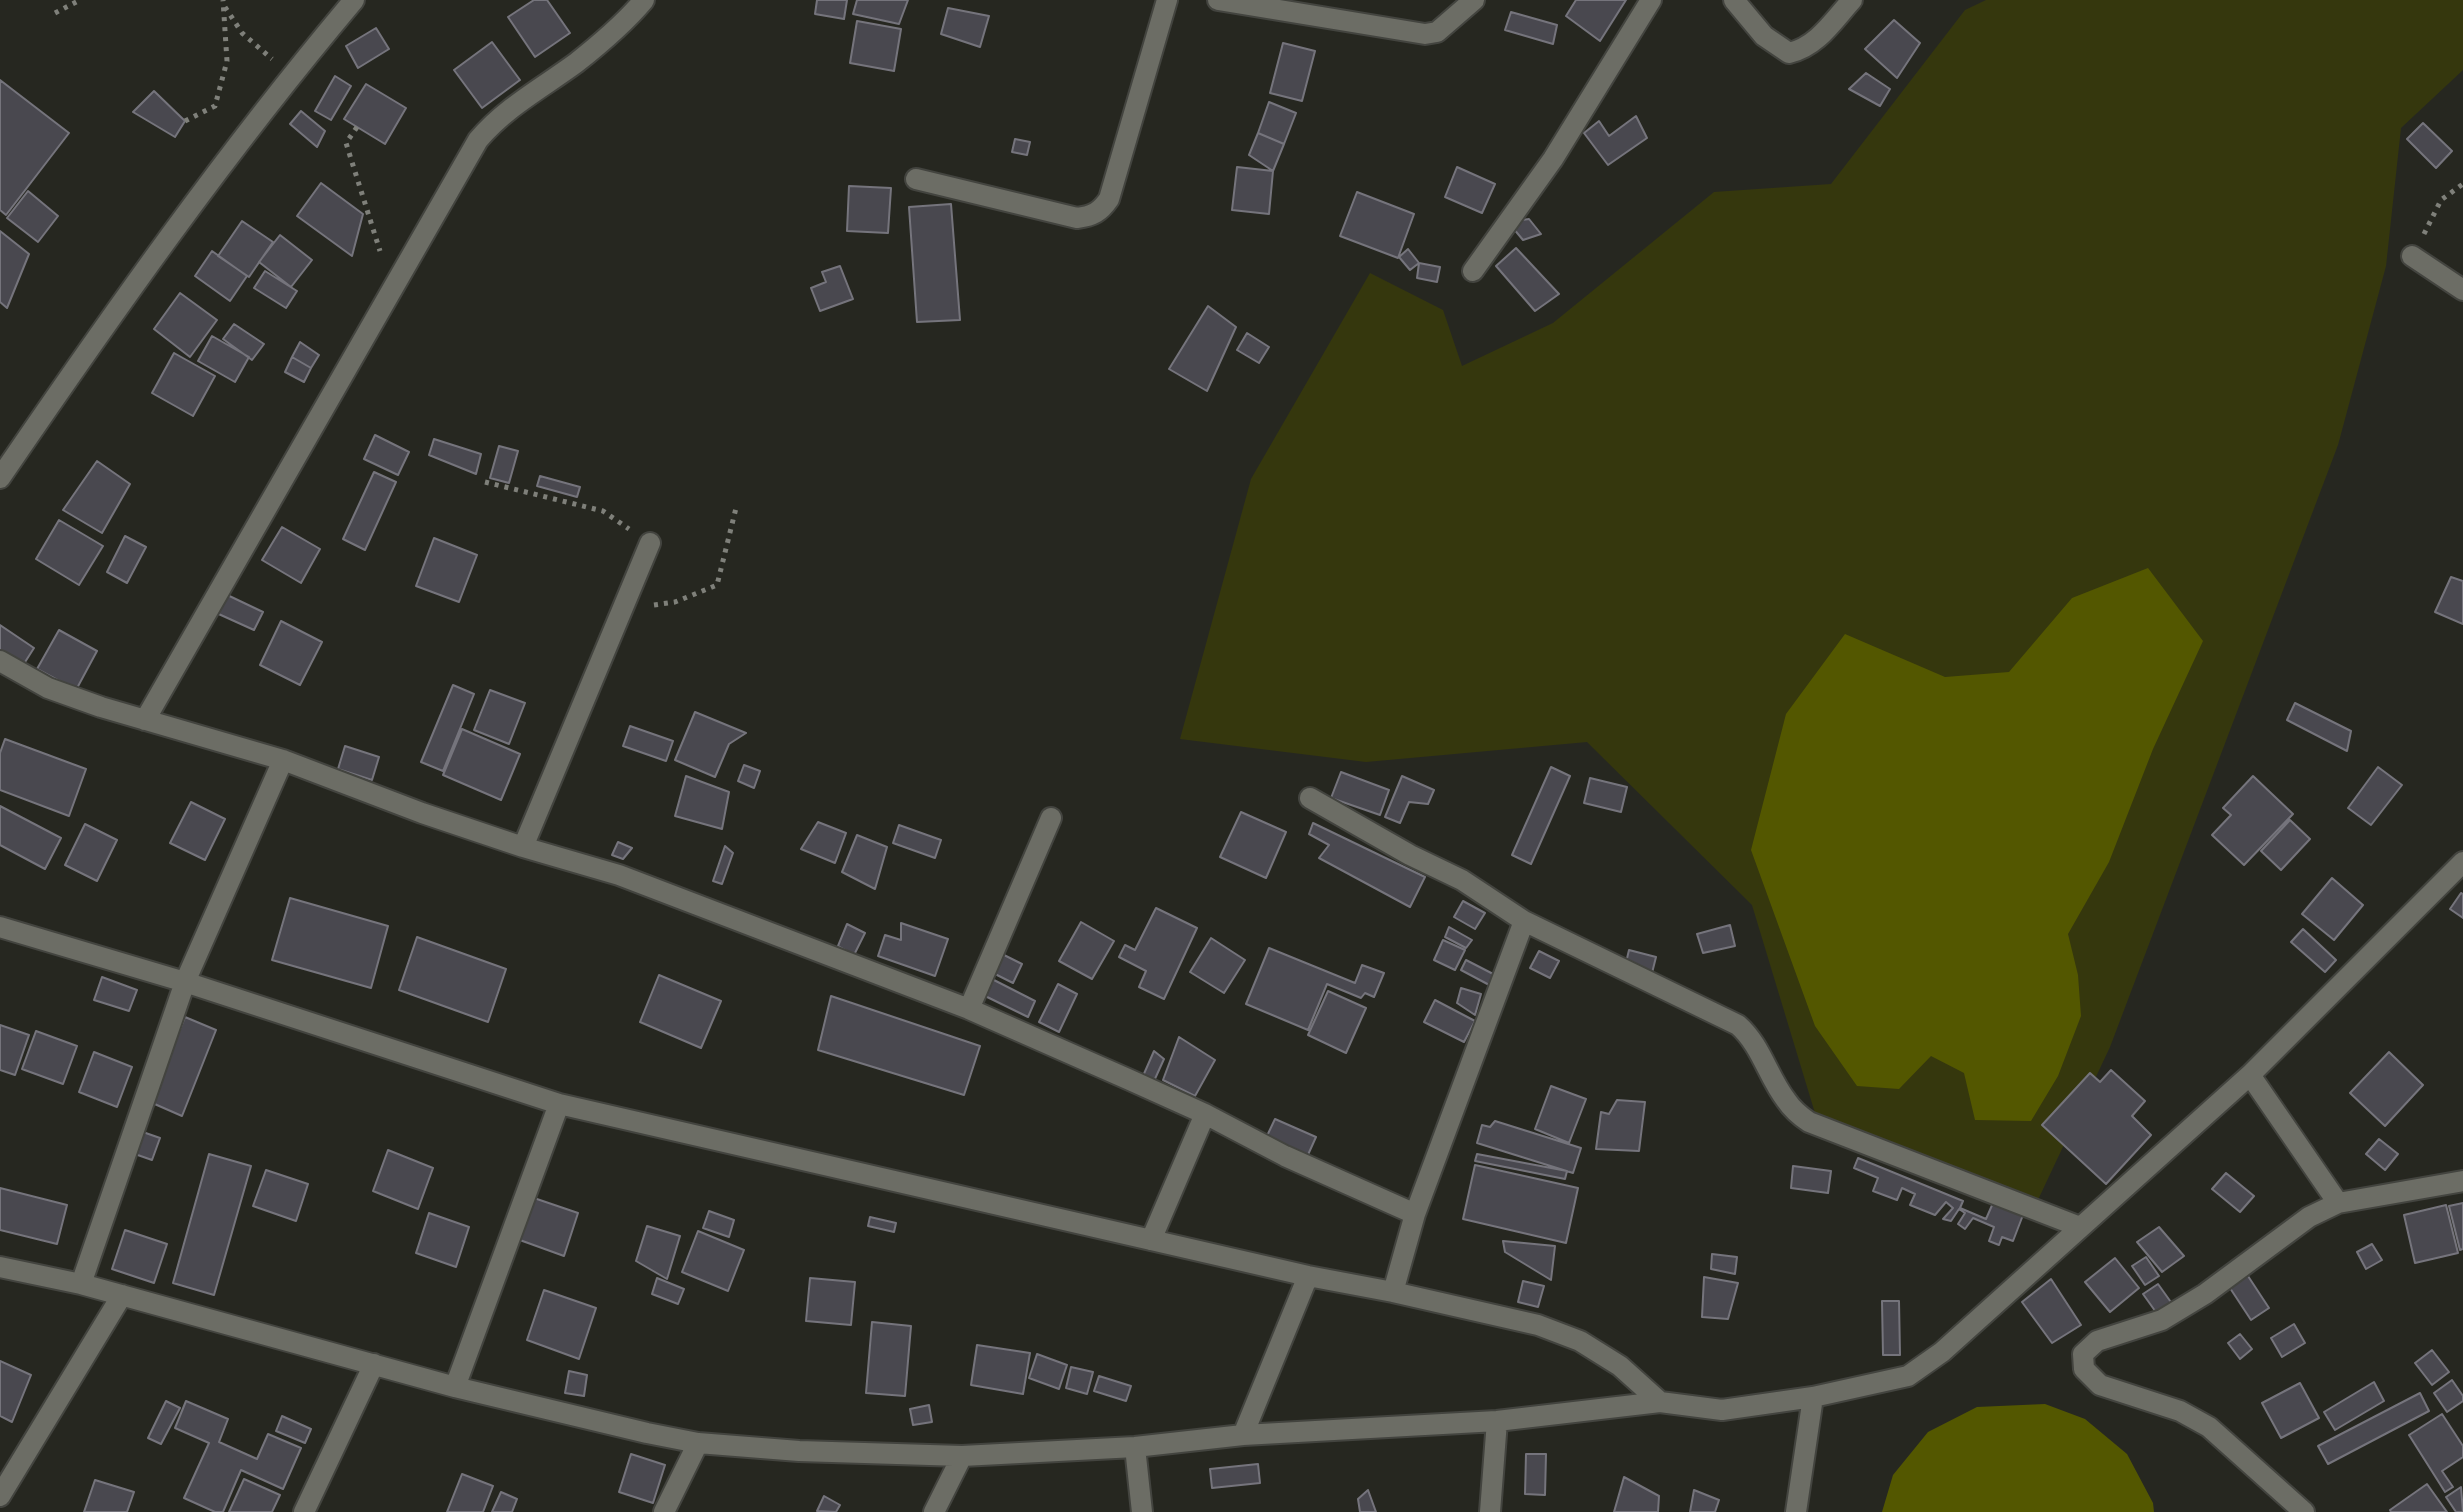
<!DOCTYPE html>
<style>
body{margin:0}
canvas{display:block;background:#262720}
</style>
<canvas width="2463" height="1512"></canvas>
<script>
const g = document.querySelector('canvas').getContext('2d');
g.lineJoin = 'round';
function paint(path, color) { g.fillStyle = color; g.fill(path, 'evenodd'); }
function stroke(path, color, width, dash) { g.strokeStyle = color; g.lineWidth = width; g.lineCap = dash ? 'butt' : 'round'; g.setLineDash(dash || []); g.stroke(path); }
paint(new Path2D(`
 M1986 0H2463V70L2401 128 2386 266 2338 445 2110 1047 2036 1204 1818 1123 1752 905 1587 742 1366 762 1180 739 1251 479 1370 273 1443 310 1462 366 1553 323 1714 192 1831 184 1965 10Z`), '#35370d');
paint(new Path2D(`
 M2148 568 2203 641 2153 749 2109 862 2068 934 2078 975 2081 1016 2058 1076 2031 1121 1975 1120 1964 1073 1931 1056 1899 1089 1857 1086 1815 1026 1751 850 1786 714 1845 634 1945 677 2009 672 2072 598Z
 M2045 1404 2085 1419 2127 1454 2153 1503 2154 1512H1882L1893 1475 1928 1432 1977 1407Z`), '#535700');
const building = new Path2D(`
 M534 0H547L570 33 535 57 508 17Z
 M817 0H847L844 19 815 14Z
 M857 0H908L899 24 853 14Z
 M1576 0H1626L1600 41 1566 16Z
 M948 8 989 16 980 47 941 34Z
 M1511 12 1557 25 1553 44 1505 30Z
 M1894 20 1920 43 1897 78 1865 49Z
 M857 21 901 29 894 71 850 63Z
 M376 28 389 49 358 68 346 46Z
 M492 42 520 80 482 108 454 70Z
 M1283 43 1315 51 1302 101 1270 93Z
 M1866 73 1890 89 1880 106 1849 89Z
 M335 76 351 86 331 120 315 111Z
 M0 80 69 133 6 215 0 210Z
 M366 84 406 108 385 144 344 119Z
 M154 91 185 121 175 137 133 112Z
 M1269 102 1296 113 1284 144 1258 133Z
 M301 111 325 131 317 147 290 124Z
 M1636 116 1647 138 1608 165 1584 133 1599 121 1609 136Z
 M2423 123 2452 151 2436 168 2407 139Z
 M1258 133 1284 144 1273 171 1249 155Z
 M1015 139 1030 142 1027 155 1012 152Z
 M1237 167 1273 171 1269 214 1232 210Z
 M1457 167 1495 184 1482 213 1445 197Z
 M321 183 363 214 352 256 297 216Z
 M849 186 891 188 888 233 847 231Z
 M28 191 58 216 38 242 7 218Z
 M1357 192 1414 214 1398 258 1340 236Z
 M951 204 960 320 917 322 909 207Z
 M1529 219 1541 234 1523 240 1508 222Z
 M242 221 273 242 249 277 218 256Z
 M0 231 29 254 7 308 0 302Z
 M280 235 312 260 291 287 259 262Z
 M1516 248 1559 294 1535 311 1496 266Z
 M1408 249 1419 263 1410 270 1399 257Z
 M212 251 247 276 230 301 195 276Z
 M1419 263 1440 267 1437 282 1417 278Z
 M840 266 853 299 820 311 811 288 826 282 822 272Z
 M265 271 297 291 286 308 254 288Z
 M180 293 217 320 190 357 154 329Z
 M1208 306 1236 327 1207 391 1169 369Z
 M234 324 264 344 252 360 223 339Z
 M1247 333 1269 347 1259 363 1237 350Z
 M212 336 249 357 235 382 198 361Z
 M300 342 319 355 311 368 292 357Z
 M174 353 215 376 193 416 152 393Z
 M292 357 311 368 304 382 285 372Z
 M375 435 409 452 398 475 364 459Z
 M434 439 481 454 476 474 429 455Z
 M499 446 518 451 509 483 490 478Z
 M97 461 130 484 102 533 63 510Z
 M374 472 396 482 365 550 343 539Z
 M540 476 580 487 577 497 537 486Z
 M59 520 103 546 79 585 36 559Z
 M282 527 320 549 301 583 262 560Z
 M125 536 146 547 127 583 107 572Z
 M434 538 477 555 459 602 416 586Z
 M2451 577 2463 581V624L2435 612Z
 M221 592 263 612 254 630 212 611Z
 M281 621 322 642 300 685 260 665Z
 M0 625 34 648 20 670 0 656Z
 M59 630 97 651 76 690 37 669Z
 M453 685 474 694 443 771 421 762Z
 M490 690 525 703 509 744 474 730Z
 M2295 703 2351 731 2347 751 2287 720Z
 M695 712 746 733 729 744 715 777 675 760Z
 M630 726 673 741 666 761 623 746Z
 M462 729 520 754 501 800 443 775Z
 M5 739 86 769 69 816 0 790V753Z
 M345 746 379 757 372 780 338 769Z
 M744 765 760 771 754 788 738 781Z
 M1551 767 1570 776 1531 864 1512 855Z
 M2378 767 2402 785 2371 825 2348 808Z
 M1341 772 1389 790 1380 815 1331 798Z
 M686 776 729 792 722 829 675 816Z
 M1402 776 1434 790 1428 804 1409 802 1400 823 1385 817Z
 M2253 776 2293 814 2244 865 2212 835 2231 815 2223 808Z
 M1590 778 1627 787 1621 812 1584 803Z
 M191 802 225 819 205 860 170 843Z
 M0 806 61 838 45 869 0 845Z
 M1241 812 1286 832 1266 878 1220 857Z
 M2290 820 2310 839 2281 870 2261 851Z
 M818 822 846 833 835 863 801 849Z
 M1313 823 1425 877 1410 907 1319 858 1329 845 1309 834Z
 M85 824 117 840 97 881 65 865Z
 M899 825 941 840 935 858 893 843Z
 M857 835 887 847 875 889 842 872Z
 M618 842 632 848 623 859 612 855Z
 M725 846 733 853 722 884 713 881Z
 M2332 878 2363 905 2334 940 2302 914Z
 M2461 893 2463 894V918L2450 909Z
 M290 898 388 926 371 988 272 960Z
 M1463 901 1485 913 1475 929 1454 917Z
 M1156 908 1197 928 1164 999 1139 987 1146 971 1119 957 1125 945 1135 950Z
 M1081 922 1114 941 1092 979 1059 961Z
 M901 923 948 939 935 976 878 956 885 935 901 940Z
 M847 924 865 933 854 955 838 946Z
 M1730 925 1735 946 1703 953 1697 934Z
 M1449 927 1472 940 1466 948 1445 937Z
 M2303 929 2336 960 2325 972 2291 942Z
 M417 937 506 969 488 1022 399 990Z
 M1211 938 1245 960 1224 993 1190 972Z
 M1443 940 1465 950 1455 970 1434 960Z
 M1269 948 1355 983 1362 965 1384 973 1374 997 1365 993 1361 998 1327 984 1308 1030 1246 1004Z
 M1629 950 1656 957 1652 973 1625 967Z
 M1539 951 1559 961 1550 978 1530 968Z
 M1002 954 1022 964 1013 983 993 973Z
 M1466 960 1499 977 1493 987 1461 970Z
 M659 975 721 1001 701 1048 640 1022Z
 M102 977 137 990 129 1011 94 1000Z
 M990 978 1035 1001 1028 1017 981 994Z
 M1058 984 1077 994 1059 1032 1039 1022Z
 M1461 988 1481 994 1475 1015 1457 1003Z
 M1328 991 1366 1008 1346 1053 1308 1035Z
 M831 996 980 1046 964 1095 818 1050Z
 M1435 1000 1475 1021 1464 1042 1424 1022Z
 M185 1017 216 1030 182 1116 150 1102Z
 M0 1025 29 1035 15 1075 0 1070Z
 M36 1031 77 1046 63 1084 22 1069Z
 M1179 1037 1215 1060 1195 1096 1163 1080Z
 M1154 1051 1164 1059 1154 1081 1143 1076Z
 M94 1052 132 1067 117 1107 79 1092Z
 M2389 1052 2423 1085 2385 1126 2350 1093Z
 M2111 1070 2145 1101 2132 1116 2151 1135 2106 1184 2042 1125 2090 1073 2100 1082Z
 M1551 1086 1586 1099 1569 1143 1535 1129Z
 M1617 1100 1645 1102 1639 1151 1596 1149 1601 1112 1609 1114Z
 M1275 1119 1316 1137 1307 1157 1266 1138Z
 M1495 1121 1581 1148 1573 1173 1477 1143 1482 1125 1490 1127Z
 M140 1131 160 1138 152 1160 132 1153Z
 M2379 1139 2398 1154 2385 1170 2366 1154Z
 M388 1150 433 1168 418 1209 373 1191Z
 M209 1154 251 1166 214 1295 173 1283Z
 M1477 1154 1567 1171 1565 1179 1475 1161Z
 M1858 1158 1963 1201 1960 1208 1986 1219 1993 1203 2023 1215 2013 1241 2002 1237 1999 1245 1989 1241 1994 1227 1973 1218 1965 1229 1958 1224 1965 1213 1959 1209 1951 1221 1943 1219 1953 1208 1946 1202 1935 1215 1910 1205 1915 1194 1902 1188 1897 1200 1873 1191 1878 1178 1854 1168Z
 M1475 1165 1578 1188 1566 1243 1463 1219Z
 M1793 1166 1831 1171 1828 1193 1791 1188Z
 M266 1170 308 1184 296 1221 253 1206Z
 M2226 1173 2254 1196 2240 1212 2212 1189Z
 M0 1188 67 1205 57 1244 0 1230Z
 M531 1197 578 1213 564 1256 517 1239Z
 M2463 1203V1249L2460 1250 2449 1206Z
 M2446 1205 2458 1253 2415 1263 2404 1215Z
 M709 1211 734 1220 729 1237 703 1228Z
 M429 1213 469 1227 456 1267 416 1253Z
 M870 1217 896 1223 894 1232 868 1226Z
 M647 1226 680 1236 667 1279 636 1261Z
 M2159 1227 2184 1256 2162 1272 2137 1242Z
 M125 1230 167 1244 154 1283 112 1269Z
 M698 1231 744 1250 728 1291 682 1272Z
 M1503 1241 1555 1246 1551 1280 1505 1252Z
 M2372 1244 2382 1260 2366 1269 2357 1252Z
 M1712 1254 1737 1257 1735 1274 1711 1269Z
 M2146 1257 2159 1276 2145 1285 2132 1266Z
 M2115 1258 2139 1288 2110 1312 2085 1282Z
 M2246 1273 2269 1308 2251 1320 2228 1285Z
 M1704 1277 1738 1283 1728 1319 1702 1317Z
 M657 1278 684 1289 678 1304 652 1294Z
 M810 1278 855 1282 851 1325 806 1321Z
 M2051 1279 2081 1325 2052 1343 2022 1302Z
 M1523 1281 1544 1286 1538 1307 1518 1302Z
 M2158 1284 2173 1305 2158 1315 2143 1294Z
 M544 1290 596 1308 579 1359 527 1340Z
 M1882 1301H1899L1900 1355H1883Z
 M872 1322 911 1326 905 1396 866 1393Z
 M2294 1324 2305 1343 2282 1357 2271 1338Z
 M2240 1334 2252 1349 2240 1359 2228 1343Z
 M977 1345 1030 1353 1023 1394 971 1385Z
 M2432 1350 2449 1372 2432 1385 2415 1363Z
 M1037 1354 1067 1365 1059 1389 1029 1378Z
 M0 1361 31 1375 12 1422 0 1416Z
 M1071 1367 1093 1372 1087 1394 1066 1388Z
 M569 1371 587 1375 584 1396 565 1393Z
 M1099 1376 1131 1386 1126 1401 1094 1391Z
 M2452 1380 2463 1396V1401L2447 1412 2434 1393Z
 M2374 1382 2384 1401 2335 1430 2324 1412Z
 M2300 1383 2319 1418 2281 1438 2262 1403Z
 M2420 1393 2429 1411 2328 1464 2318 1446Z
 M166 1401 180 1408 161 1444 148 1438Z
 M186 1401 228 1419 219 1442 257 1459 268 1434 301 1448 283 1489 241 1470 223 1512H215L184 1498 209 1443 175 1428Z
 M929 1405 932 1422 913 1425 910 1409Z
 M2442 1414 2463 1446V1457L2442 1471 2453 1487 2445 1492 2409 1435Z
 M282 1416 311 1429 305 1443 276 1431Z
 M631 1454 665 1465 653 1503 619 1492Z
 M1526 1454H1546L1545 1495 1525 1494Z
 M1258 1464 1260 1483 1212 1488 1210 1469Z
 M462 1474 493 1486 483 1512H447Z
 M1624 1477 1659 1496 1658 1512H1614Z
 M244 1479 280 1495 272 1512H229Z
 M95 1480 134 1492 127 1512H84Z
 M2427 1484 2447 1512H2391L2390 1510Z
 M2461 1487 2463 1512H2456L2446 1497Z
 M1368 1490 1376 1512H1360L1358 1499Z
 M1694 1490 1719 1500 1715 1512H1690Z
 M501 1492 517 1499 512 1512H492Z
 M824 1496 840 1505 836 1512 817 1511Z`);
paint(building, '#49484f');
stroke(building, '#75747c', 2);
const minor = new Path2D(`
 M1218 0 1425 34 1437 32 1474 0
 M1734 0 1764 36 1789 53C1817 47 1833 21 1852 0
 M916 179 1077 218C1093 216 1100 212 1109 199L1167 0
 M2412 256 2463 290
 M1473 271 1553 159 1651 0
 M0 478C112 314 226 152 354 0
 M0 661 48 688 101 707 283 760 422 813 523 847 619 875 969 1009 1130 1080 1205 1114 1285 1156 1415 1214
 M145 720 478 140C506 107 542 88 576 63 600 44 624 24 644 0
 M1310 798 1410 855 1462 880 1524 921 1738 1025C1761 1045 1768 1077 1786 1100 1792 1109 1800 1116 1809 1122L2080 1227
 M523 847 650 543
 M0 927 185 982 559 1104 1308 1276 1393 1292 1538 1325 1580 1341 1620 1366 1660 1402
 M969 1009 1051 818
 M2250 1075 2338 1203
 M1151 1240 1205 1114
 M0 1267 81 1284 455 1387 647 1433 698 1443 799 1451 962 1456 1135 1447 1243 1435 1497 1421 1660 1402 1722 1410 1813 1397 1908 1376 1942 1352 2250 1075 2463 862
 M81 1284 185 982 283 760
 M1393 1292 1415 1214 1524 921
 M455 1387 559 1104
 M1243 1435 1308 1276
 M1135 1447 1142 1512
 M0 1496 122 1295
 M304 1512 374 1364
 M664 1512 698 1443
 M934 1512 962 1456
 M1490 1512 1497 1421
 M1796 1512 1813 1397
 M2304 1512 2209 1427 2180 1411 2100 1385 2084 1369 2083 1354 2097 1341 2162 1320 2205 1294 2309 1217 2338 1203 2463 1181`);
stroke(minor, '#43443f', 24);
stroke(new Path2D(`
 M225 7 242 33 272 59
 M55 13 80 0
 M185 121 215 106 227 61 223 0
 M357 127 346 143 380 251
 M2424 234 2441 200 2463 184
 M485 482 603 511 629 529
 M654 605 675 602 717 585 737 504`), '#7f807a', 5, [4, 6]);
stroke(minor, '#6c6d65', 20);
</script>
